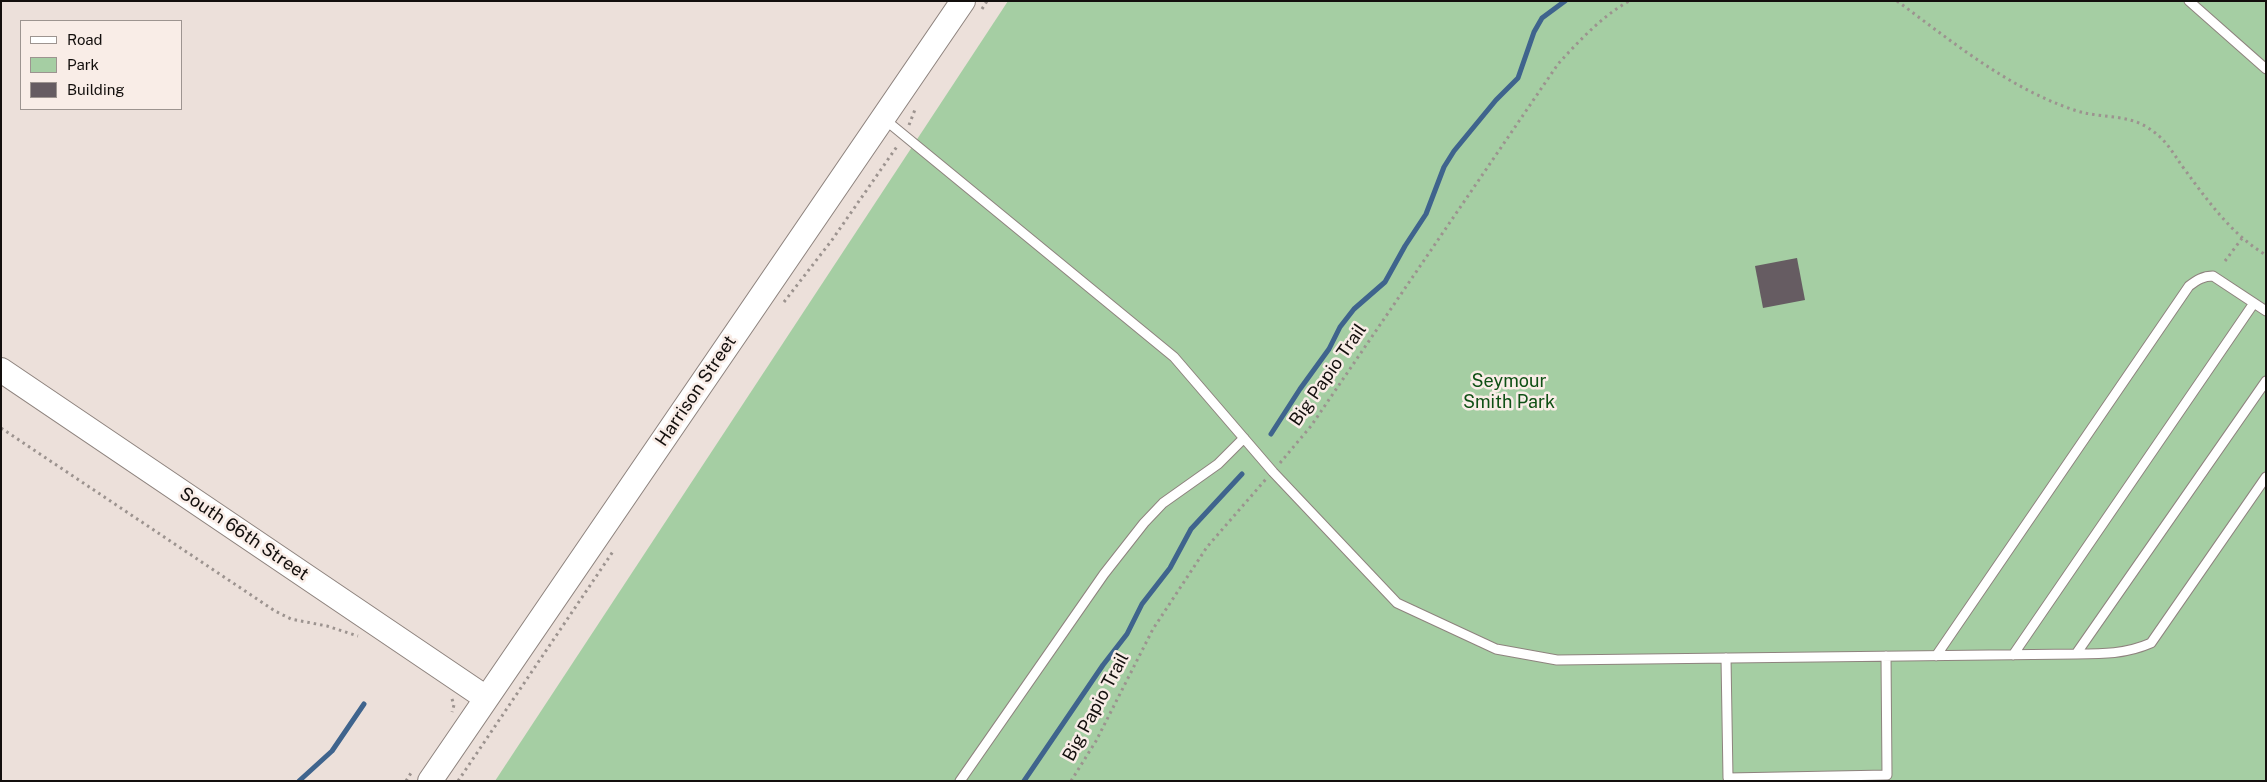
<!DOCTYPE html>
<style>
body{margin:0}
#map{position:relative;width:2267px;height:782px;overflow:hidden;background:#ece0da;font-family:"Public Sans",sans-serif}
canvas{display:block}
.frame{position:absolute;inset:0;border:2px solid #130f0d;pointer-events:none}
.legend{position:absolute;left:20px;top:20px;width:162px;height:90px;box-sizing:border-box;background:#f9ede7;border:1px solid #9d9490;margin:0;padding:6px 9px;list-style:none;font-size:15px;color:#130f0d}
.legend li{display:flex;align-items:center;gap:10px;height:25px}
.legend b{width:25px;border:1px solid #9d9490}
</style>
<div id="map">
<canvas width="2267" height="782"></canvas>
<div class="frame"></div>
<ul class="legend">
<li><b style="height:6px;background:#fff"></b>Road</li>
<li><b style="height:14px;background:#a5cea3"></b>Park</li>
<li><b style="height:14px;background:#665c62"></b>Building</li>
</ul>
</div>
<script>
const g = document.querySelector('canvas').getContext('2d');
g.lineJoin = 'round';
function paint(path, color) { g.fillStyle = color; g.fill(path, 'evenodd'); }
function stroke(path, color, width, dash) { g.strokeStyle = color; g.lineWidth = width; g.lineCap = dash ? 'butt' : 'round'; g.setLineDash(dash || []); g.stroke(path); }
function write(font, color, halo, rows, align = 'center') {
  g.font = font + ' "Public Sans",sans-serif'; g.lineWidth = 5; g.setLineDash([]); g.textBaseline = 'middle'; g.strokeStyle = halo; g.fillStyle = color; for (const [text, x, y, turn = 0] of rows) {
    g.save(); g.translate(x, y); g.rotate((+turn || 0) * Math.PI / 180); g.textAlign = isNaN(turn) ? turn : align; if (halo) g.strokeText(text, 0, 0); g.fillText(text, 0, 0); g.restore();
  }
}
paint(new Path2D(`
 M1008 1H2266V781H495Z`), '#a5cea3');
stroke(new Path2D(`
 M1271 434 1300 389 1329 349 1340 327 1354 309 1385 282 1405 246 1426 214 1444 167 1454 151 1496 100 1518 78 1534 32 1542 18 1565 1
 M299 781 332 751 364 704
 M1024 781 1103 665 1127 634 1142 604 1170 568 1191 529 1242 474`), '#3f648d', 5);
paint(new Path2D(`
 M1797 258 1805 300 1763 308 1755 266Z`), '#665c62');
const lane = new Path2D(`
 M2189 1 2266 69
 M883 118 1174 357 1273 472 1397 603 1496 649 1557 660 2076 654 2266 381
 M2076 654C2103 654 2126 654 2151 643L2266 477
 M2013 655 2254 303
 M1936 656 2189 286C2197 280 2203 276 2213 276L2266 311
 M1726 658 1728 778 1887 775 1886 656
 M960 781 1104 574 1144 523 1163 503 1218 464 1244 438`);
const secondary = new Path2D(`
 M1 370 486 698
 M430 781 963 1`);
stroke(lane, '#8e837e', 11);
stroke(secondary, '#8e837e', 26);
stroke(new Path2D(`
 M1897 1C1946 37 1996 78 2053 102 2063 106 2075 111 2085 113 2104 117 2128 116 2145 126 2167 139 2171 151 2185 170 2208 201 2232 235 2266 255
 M982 9 987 1
 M909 125 916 107
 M2225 261 2243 237
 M784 302 832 240 898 145
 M1 428 275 611 291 619 327 626 358 636
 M1280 463 1311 426 1558 64C1579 41 1601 17 1629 1
 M452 699 454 705 452 712
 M406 781 411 773
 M458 781 614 550
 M1071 781 1096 741 1153 629 1207 547 1266 479`), '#9c938f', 3, [2.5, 4]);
stroke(lane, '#fff', 9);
stroke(secondary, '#fff', 24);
write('18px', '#130f0d', '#f9ede7', [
 ["Big Papio Trail",1328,375,-55],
 ["Harrison Street",696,391,-56],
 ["South 66th Street",244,534,34],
 ["Big Papio Trail",1096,707,-62]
]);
write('18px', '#0f5015', '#f9ede7', [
 ["Seymour",1509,381],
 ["Smith Park",1509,402]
]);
</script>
